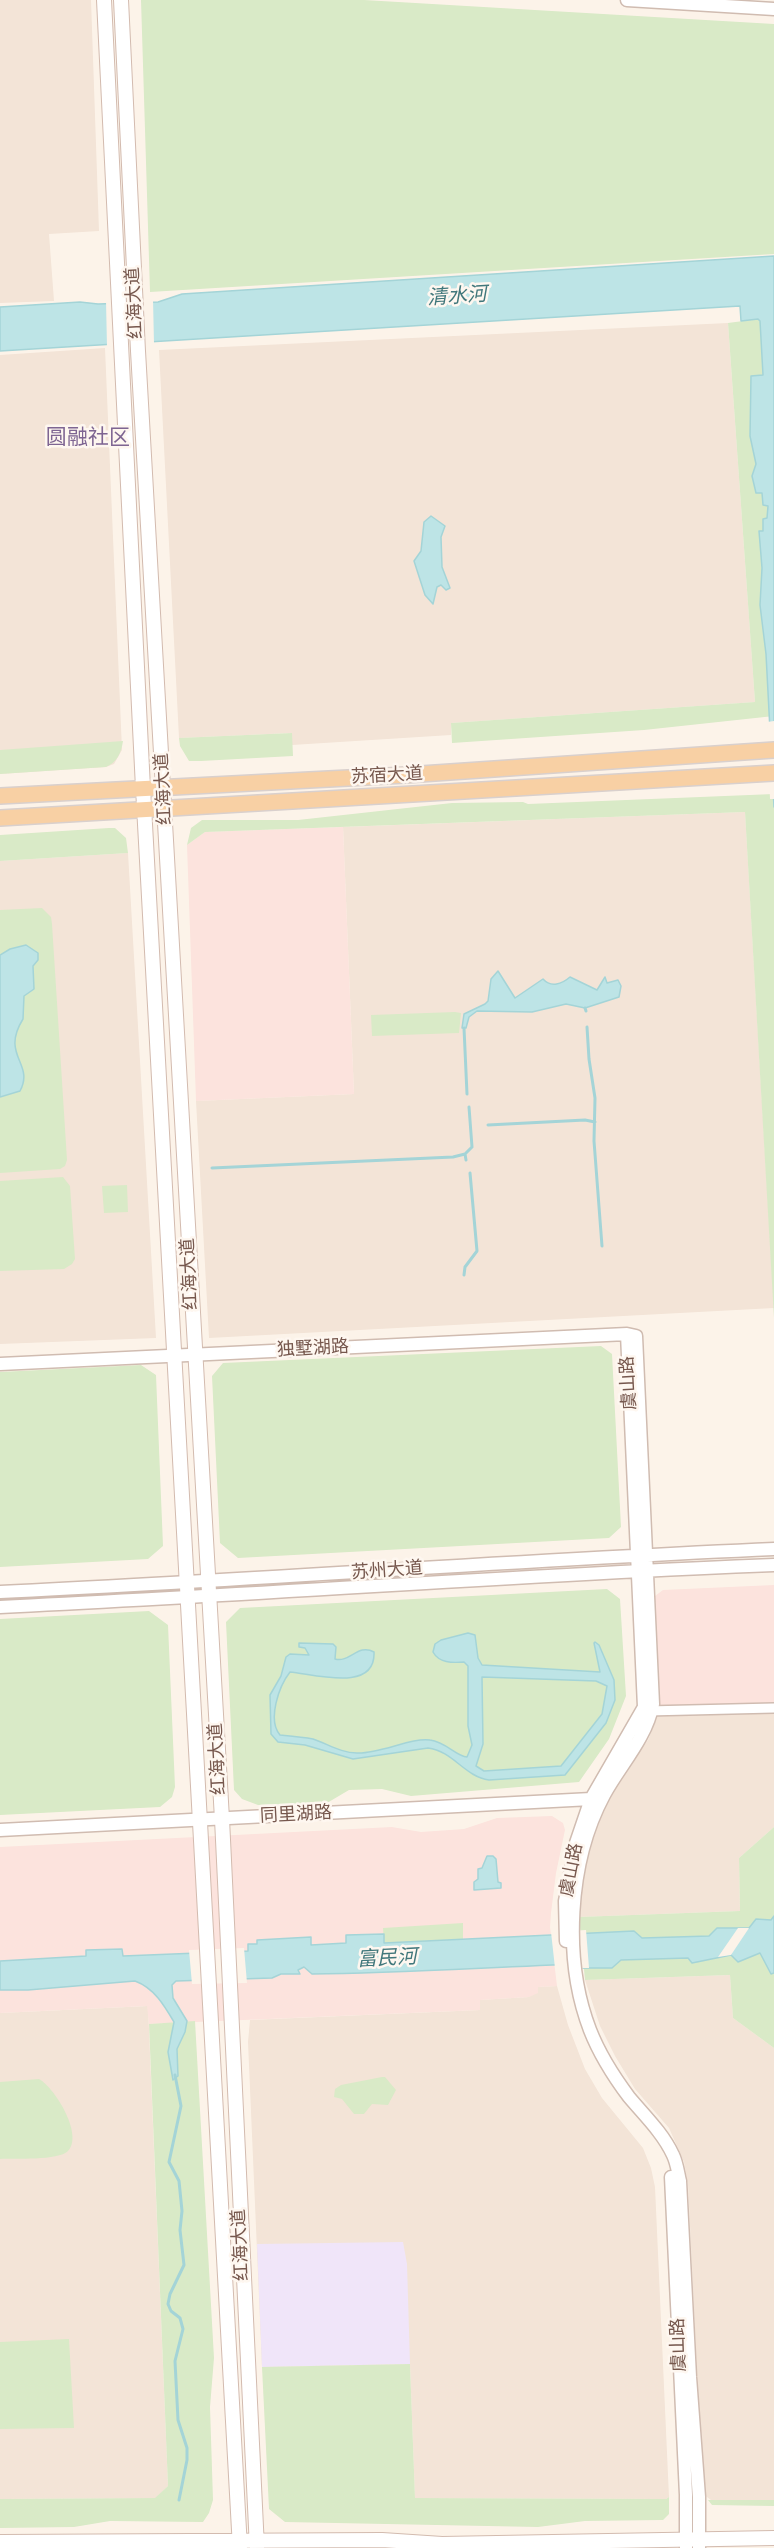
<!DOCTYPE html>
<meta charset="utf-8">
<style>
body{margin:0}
canvas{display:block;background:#fcf3e9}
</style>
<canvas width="774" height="2548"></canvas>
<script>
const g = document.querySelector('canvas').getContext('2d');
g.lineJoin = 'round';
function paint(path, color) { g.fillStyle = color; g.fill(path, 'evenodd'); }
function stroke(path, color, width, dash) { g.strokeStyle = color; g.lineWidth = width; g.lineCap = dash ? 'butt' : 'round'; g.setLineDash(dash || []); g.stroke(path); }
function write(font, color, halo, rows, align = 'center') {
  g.font = font + ' "Varela Round","Noto Sans SC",sans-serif'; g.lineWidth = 5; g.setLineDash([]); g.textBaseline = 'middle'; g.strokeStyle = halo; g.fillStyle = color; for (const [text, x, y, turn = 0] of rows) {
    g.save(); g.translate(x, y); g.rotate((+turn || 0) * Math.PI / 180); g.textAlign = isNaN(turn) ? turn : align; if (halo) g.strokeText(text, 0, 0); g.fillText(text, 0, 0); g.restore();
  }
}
paint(new Path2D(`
 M0 0H91L99 231 49 234 54 301 0 303Z
 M728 323 755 702 451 723V735L292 745 291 733 179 738 159 350Z
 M105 348 122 750 114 764 106 767 0 774V355Z
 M745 812 774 1308 209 1338 196 1101 354 1094 343 827Z
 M128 853 156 1338 0 1344V861Z
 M774 1711V1827L739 1858 740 1911 579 1917 583 1866 608 1797 648 1740 658 1715Z
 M730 1975 733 2018 774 2048V2501L711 2500 703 2494 688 2184 684 2162 669 2128 635 2089 615 2056 600 2026 585 1980Z
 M557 1986 568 2025 585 2069 602 2098 643 2148 651 2168 655 2187 669 2497 666 2499 415 2498 410 2364 262 2367 248 2042 250 2020 480 2010 479 2000 529 1997 537 1987Z
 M148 2006 168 2486 156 2498 0 2499V2013Z`), '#f3e4d7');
paint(new Path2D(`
 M343 827 354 1094 196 1101 187 845 205 832Z
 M774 1585V1711L658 1715 655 1596 663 1590Z
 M552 1816 563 1823 565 1830 556 1873 551 1913 550 1927 557 1986 538 1987V1993L529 1997 480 2000V2010L149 2024 147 2006 0 2013V1847L392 1827 421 1832 464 1829 497 1818Z`), '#fce3dd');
paint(new Path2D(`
 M403 2242 407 2264 410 2364 262 2367 257 2244Z`), '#f0e5f9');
paint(new Path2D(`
 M141 0H364L774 24V254L150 292Z
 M758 319 774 330V716L644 730 452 743 451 723 755 702 728 323Z
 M292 733 293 756 201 761H189L180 746 179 738Z
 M123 741C121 754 117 762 106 767L0 774V750Z
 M774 794V1318L745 812 205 832 187 845 191 828 202 820H298L452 803 523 802 528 804Z
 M109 828H115L126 838 128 853 0 861V835Z
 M42 908 51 917 52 924 67 1160 65 1166 60 1169 0 1173V910Z
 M455 1012 461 1013 459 1033 372 1036 371 1015Z
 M63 1177 70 1186 75 1259 72 1264 64 1269 0 1271V1181Z
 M127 1185 128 1212 104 1213 102 1186Z
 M601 1346 612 1354 621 1527 609 1538 238 1558 220 1543 212 1376 223 1363Z
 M141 1365 156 1375 163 1546 148 1559 0 1567V1372Z
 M607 1589 620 1599 626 1696 609 1739 579 1782 411 1796 382 1789 349 1790 327 1803 258 1805 242 1799 234 1790 226 1622 240 1608Z
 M149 1611 168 1625 175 1787 172 1797 160 1807 0 1815V1619Z
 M774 1827V2048L733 2018 730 1975 585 1980 579 1917 740 1911 739 1858Z
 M463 1923V1939L384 1943 383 1928Z
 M195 2021 214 2358 210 2407 213 2500 209 2513 203 2522 110 2521 74 2527 0 2528V2499L155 2498 168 2486 149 2024Z
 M382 2077H385L396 2090 388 2105 372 2104 364 2114H354L342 2099 334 2097 335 2089 341 2085Z
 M39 2079C55 2088 84 2135 68 2151 58 2161 15 2158 0 2159V2082Z
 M69 2339 74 2428 0 2429V2342Z
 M410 2364 415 2498 666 2499 669 2497V2514L663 2520 585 2521 538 2527 285 2522 269 2509 262 2367Z
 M708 2500H774V2506L712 2505Z`), '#d9eac7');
const water = new Path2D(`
 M774 256V807L766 654 760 605 762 568 759 531H763V519L767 518 768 506 763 505 762 493H756L752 476 756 464 750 436 751 376 763 375 760 321 758 319 741 321 740 306 0 351V307L80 302 98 304 158 302 182 294Z
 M431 516 445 526 441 537 442 567 450 588 446 590 441 585 437 587 433 604 425 595 414 561 421 551 424 522Z
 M26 945 38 953V960L33 966 34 989 24 996 23 1019C0 1056 35 1063 20 1091L0 1097V955L10 949Z
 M498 971 515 998 543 979C551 988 562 984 570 977L597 990 605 977 607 983 618 980 621 986 619 997 585 1008 566 1004 532 1012 477 1011 469 1017 466 1028H462L464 1014 485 1004 488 1001 491 979Z
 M468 1633 475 1635 478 1658 482 1665 600 1672 594 1643 595 1642 599 1645 614 1680 615 1700 606 1723 565 1775 489 1780C465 1777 453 1751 428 1748L353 1759 305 1745 278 1742 271 1734 270 1695 281 1676 286 1657 290 1654 309 1655 305 1648 299 1647V1643L333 1644 336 1647 335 1659C350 1663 358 1643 374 1652 376 1693 314 1674 290 1672 279 1686 267 1720 280 1735 291 1736 303 1737 313 1739 328 1744 341 1753 357 1753 380 1754 412 1737 430 1740 446 1742 456 1756 467 1757L472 1745 468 1726V1666L464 1662C452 1663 439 1663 433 1652L435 1644 441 1640ZM482 1677 596 1681 607 1686 602 1714 561 1766 484 1771 476 1766 483 1744Z
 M487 1856H493L496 1859 498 1882 501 1883V1888L474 1890V1882L478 1879V1869L482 1868Z
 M774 1916V1973L771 1974 760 1953 738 1962 731 1955 692 1963 688 1958 621 1960 612 1968H583L582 1964C492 1967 402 1973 312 1974L304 1967 298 1970 300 1974H281L272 1978 176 1981 172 1985 173 1998 187 2021 185 2032 177 2049 178 2076 173 2080 168 2052 174 2022C164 2005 154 1988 135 1981L28 1990H0V1961L86 1956V1950L122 1949 123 1956 248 1951V1944H257V1940L311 1937V1945L346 1943V1935L384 1934V1943L634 1931 642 1938 709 1936 717 1928H749L756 1919 771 1920Z`);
paint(water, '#bde4e6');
stroke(water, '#a4d4d7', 1.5);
paint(new Path2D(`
 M153 299 154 344 107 347 106 301Z
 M774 721V799H770L767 722Z
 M738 1928H749L731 1955 718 1957Z
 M586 1930 589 1968H555L551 1932Z
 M244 1948 247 1983 192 1984 189 1950Z`), '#fcf3e9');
stroke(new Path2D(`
 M585 1008 586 1011
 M587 1027 589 1059 595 1098 594 1141 602 1246
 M464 1028 467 1094
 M488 1125 585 1120 595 1122
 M465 1154 466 1160
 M212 1168 453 1157 465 1154 472 1147 469 1107
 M464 1275 465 1267 477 1251 470 1173
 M175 2075 181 2106 169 2162 179 2181 182 2211 180 2230 184 2265 170 2294 168 2304 171 2311 180 2318 183 2329 175 2361 178 2420 187 2448V2460L179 2500`), '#a4d4d7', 3);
const minor = new Path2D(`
 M647 1711 774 1708`);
const tertiary = new Path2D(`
 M627 0 774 9
 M0 1364 627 1334 636 1336 653 1704C646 1739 621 1764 604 1795 568 1862 563 1960 590 2030 599 2053 614 2077 629 2097 644 2115 663 2133 673 2155 677 2163 678 2173 680 2181L690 2377 699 2497V2548
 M0 1592C258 1580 516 1560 774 1549
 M0 1607C258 1595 516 1575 774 1565
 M0 1830 591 1799
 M566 1941 565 1901 576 1843 591 1799 644 1707 627 1334
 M671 2177 686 2495V2548`);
const secondary = new Path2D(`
 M104 0 143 788 240 2548
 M121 0 138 351 222 1819 257 2548
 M0 2542 382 2540 442 2544 774 2538`);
const primary = new Path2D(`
 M0 796 406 775 774 750
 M0 818 774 773`);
stroke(minor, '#d0bcb1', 12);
stroke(tertiary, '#d0bcb1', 15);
stroke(secondary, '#d3bbaf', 16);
stroke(primary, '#d9d0cd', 18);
stroke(minor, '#fff', 9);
stroke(tertiary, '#fff', 12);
stroke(secondary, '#fff', 14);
stroke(primary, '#f8d0a4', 15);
write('18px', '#76574d', '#fef7f0', [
 ["红海大道",135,303,-93],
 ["苏宿大道",387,776,-3],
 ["红海大道",164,789,-93],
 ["红海大道",190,1274,-93],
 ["独墅湖路",313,1349,-3],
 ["虞山路",629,1383,-93],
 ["苏州大道",387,1571,-4],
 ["红海大道",218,1759,-93],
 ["同里湖路",296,1815,-3],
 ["虞山路",572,1870,-79],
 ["红海大道",241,2245,-93],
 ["虞山路",679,2345,-92]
]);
write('italic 20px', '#40777b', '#fef7f0', [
 ["清水河",457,297,-4],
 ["富民河",387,1959,-3]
]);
write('21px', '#7e6592', '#fef7f0', [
 ["圆融社区",88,438]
]);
</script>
